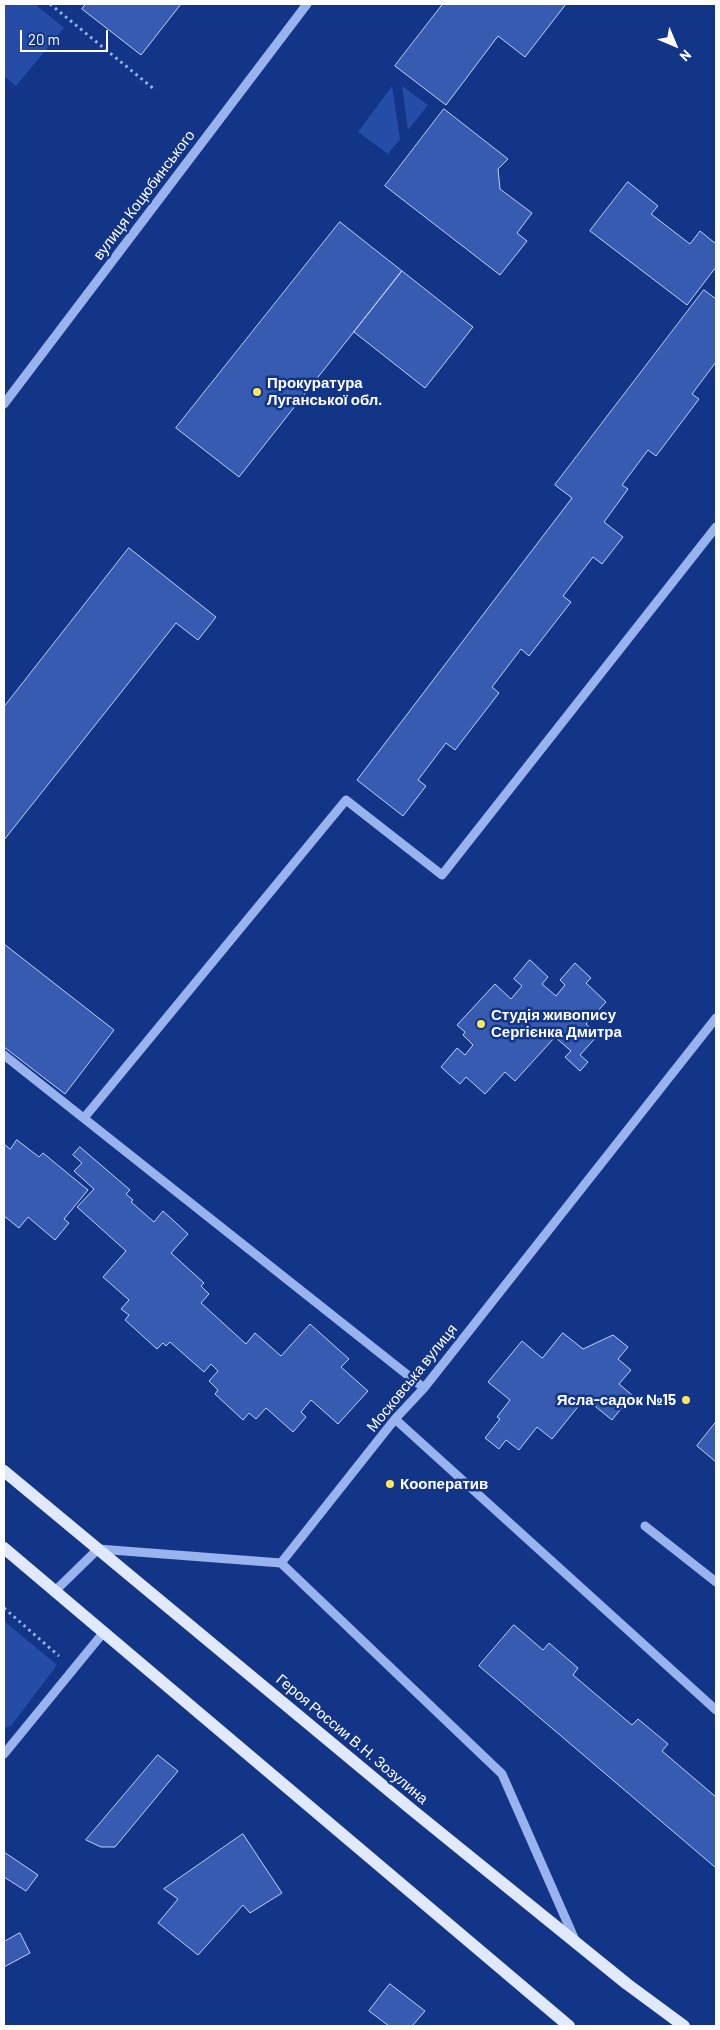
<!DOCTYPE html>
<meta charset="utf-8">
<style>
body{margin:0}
#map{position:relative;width:720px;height:2030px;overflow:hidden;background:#133588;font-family:Barlow,sans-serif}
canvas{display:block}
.frame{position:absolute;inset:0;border:5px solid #fff;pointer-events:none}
.north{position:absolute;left:650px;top:20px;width:50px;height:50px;-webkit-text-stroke:4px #133588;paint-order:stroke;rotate:135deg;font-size:14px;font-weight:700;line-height:20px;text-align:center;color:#fff}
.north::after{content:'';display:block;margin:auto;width:18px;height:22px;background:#fff;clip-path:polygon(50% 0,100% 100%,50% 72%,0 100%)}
.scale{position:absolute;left:20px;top:30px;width:88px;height:22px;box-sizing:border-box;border:2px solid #fff;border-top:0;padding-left:6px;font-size:15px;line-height:18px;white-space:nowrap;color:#fff;-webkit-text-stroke:4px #133588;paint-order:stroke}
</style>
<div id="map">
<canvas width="720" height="2030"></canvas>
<div class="frame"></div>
<div class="north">N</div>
<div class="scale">20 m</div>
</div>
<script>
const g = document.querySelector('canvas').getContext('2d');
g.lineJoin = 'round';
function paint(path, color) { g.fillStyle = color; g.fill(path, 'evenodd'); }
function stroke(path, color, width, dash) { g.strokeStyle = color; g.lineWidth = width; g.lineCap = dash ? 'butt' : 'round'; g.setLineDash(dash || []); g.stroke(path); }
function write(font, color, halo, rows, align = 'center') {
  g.font = font + ' Barlow,sans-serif'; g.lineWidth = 5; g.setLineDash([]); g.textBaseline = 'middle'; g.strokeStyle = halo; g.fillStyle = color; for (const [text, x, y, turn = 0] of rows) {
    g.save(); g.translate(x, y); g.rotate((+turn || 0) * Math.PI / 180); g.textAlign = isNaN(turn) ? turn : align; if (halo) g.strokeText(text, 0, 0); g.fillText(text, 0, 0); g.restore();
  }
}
paint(new Path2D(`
 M4 4H35L64 28 16 86 4 76Z
 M392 86 400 139 388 154 358 132Z
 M402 86 428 105 408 130Z
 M4 1621 57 1665 11 1726 4 1728Z`), '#254da7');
const building = new Path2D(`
 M86 4H181L141 55 82 9Z
 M443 4H566L525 57 498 36 446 105 395 66Z
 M444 109 508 159 498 169 500 189 532 213 517 233 527 241 500 275 385 186Z
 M628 182 658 206 651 214 690 244 700 231 716 244V267L687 305 590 231Z
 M340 222 402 271 239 477 176 428Z
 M402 271 473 327 425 388 354 332Z
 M704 290 716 299V362L692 394 699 399 656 456 648 450 622 485 628 489 604 522 623 537 602 564 593 557 563 596 571 602 529 656 521 649 492 687 499 693 455 750 446 743 418 780 426 786 403 816 357 780 572 498 555 485Z
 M129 548 216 617 198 640 176 623 4 840V707Z
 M4 944 114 1030 65 1094 4 1047Z
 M530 960 548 977 542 984 556 996 565 985 560 980 575 963 591 978 586 983 606 1002 586 1024 598 1035 580 1055 588 1062 580 1071 565 1057 571 1051 555 1037 515 1081 505 1072 485 1094 466 1077 460 1084 441 1067 457 1048 465 1055 473 1045 463 1035 465 1032 457 1025 495 984 511 999 522 986 514 979Z
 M17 1140 39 1157 43 1153 88 1190 64 1219 69 1223 55 1240 28 1217 19 1228 4 1216V1144L10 1149Z
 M80 1147 130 1190 126 1194 133 1200 131 1202 154 1222 163 1211 188 1234 171 1253 204 1283 201 1286 209 1294 201 1303 246 1344 255 1333 281 1356 310 1324 349 1359 341 1367 368 1391 338 1424 311 1400 301 1412 306 1417 293 1432 266 1408 256 1419 249 1413 243 1420 215 1394 218 1390 209 1381 218 1371 211 1364 204 1372 170 1342 166 1346 163 1343 157 1349 125 1320 129 1315 121 1309 129 1300 103 1277 126 1251 77 1207 94 1189 74 1171 82 1163 73 1155Z
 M563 1333 583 1349 613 1335 628 1347 618 1359 631 1370 619 1384 632 1395 612 1420 585 1398 552 1439 537 1427 519 1450 506 1440 499 1449 485 1438 500 1419 497 1417 510 1400 488 1382 522 1341 542 1358Z
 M716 1422V1462L697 1446Z
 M514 1625 543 1650 549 1643 578 1668 573 1675 632 1725 638 1719 668 1744 662 1751 716 1797V1868L479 1666Z
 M158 1755 178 1771 115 1847H101L86 1840Z
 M243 1834 282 1893 250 1913 243 1905 198 1955 158 1923 178 1899 164 1889Z
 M4 1852 38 1875 26 1891 4 1877Z
 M20 1933 30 1953 4 1967V1942Z
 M390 1984 425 2011 412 2026H389L369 2011Z`);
paint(building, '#375bb0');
stroke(building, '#bfd2fb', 1);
stroke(new Path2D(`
 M50 4 154 89
 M4 1608 59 1656`), '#99b3ef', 3, [2.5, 4]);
stroke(new Path2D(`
 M4 404 307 4
 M4 1055 424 1388
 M84 1118 346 800 442 875 716 527
 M395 1419 716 1710
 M645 1526 716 1582
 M281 1563 502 1774 575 1940
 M54 1592 98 1549 281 1563 395 1419 424 1388 716 1018
 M4 1754 103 1633`), '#99b3ef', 9);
stroke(new Path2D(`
 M4 1471 411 1809 627 1984 684 2026
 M4 1548 569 2026`), '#e1e9ff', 12);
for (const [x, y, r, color] of [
 [257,392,5,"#ffe757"],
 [481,1024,5,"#ffe757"],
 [686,1400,5,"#ffe757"],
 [390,1484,5,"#ffe757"]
]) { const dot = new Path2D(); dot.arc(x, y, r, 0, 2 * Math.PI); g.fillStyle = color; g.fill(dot); stroke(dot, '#133588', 2); }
write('15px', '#fff', '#133588', [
 ["вулиця Коцюбинського",144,195,-53],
 ["Московська вулиця",412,1378,-51],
 ["Героя России В.Н. Зозулина",352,1739,40]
]);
write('bold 15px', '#fff', '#133588', [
 ["Прокуратура",267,383],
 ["Луганської обл.",267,400],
 ["Студія живопису",491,1015],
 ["Сергієнка Дмитра",491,1032],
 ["Ясла-садок №15",676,1400,"right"],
 ["Кооператив",400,1484]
], 'left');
</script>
